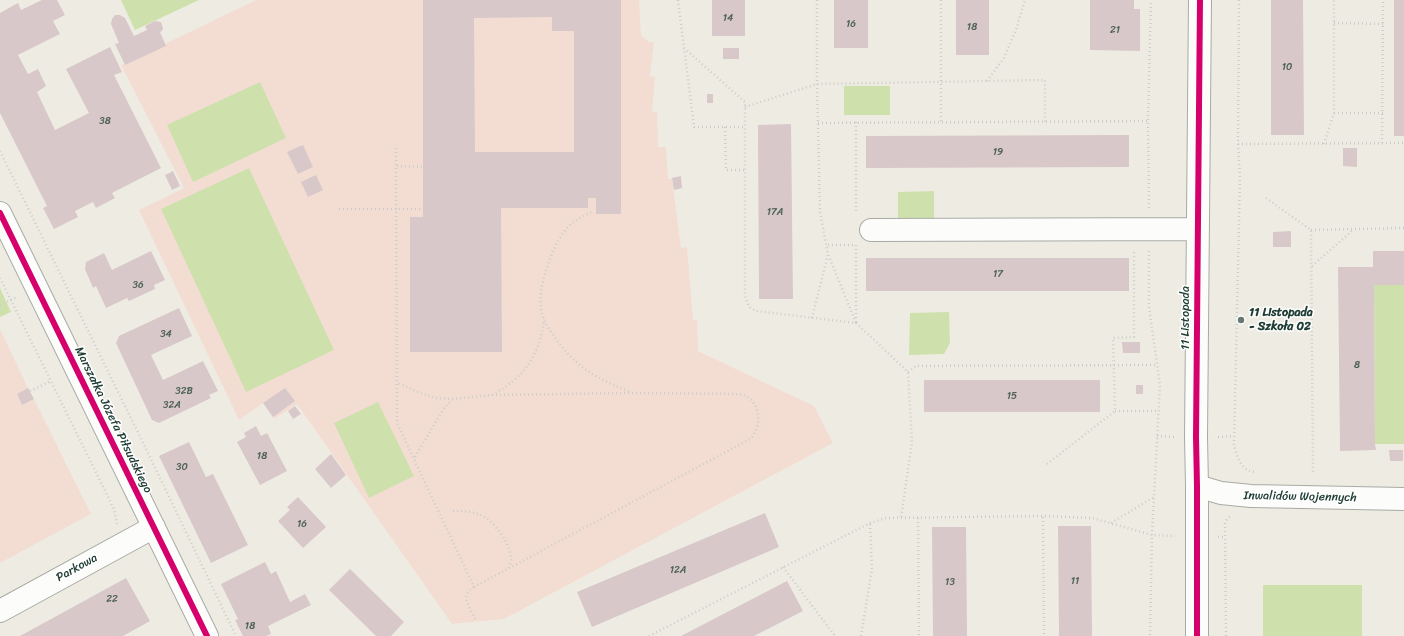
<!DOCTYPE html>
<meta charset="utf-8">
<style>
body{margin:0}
canvas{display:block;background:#eeece2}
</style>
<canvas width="1404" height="636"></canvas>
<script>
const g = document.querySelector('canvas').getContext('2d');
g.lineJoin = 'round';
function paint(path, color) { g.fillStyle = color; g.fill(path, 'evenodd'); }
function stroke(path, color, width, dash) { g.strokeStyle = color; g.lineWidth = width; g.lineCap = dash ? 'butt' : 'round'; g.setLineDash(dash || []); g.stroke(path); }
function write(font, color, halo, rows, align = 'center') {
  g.font = font + ' Sriracha,sans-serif'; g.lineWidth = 3; g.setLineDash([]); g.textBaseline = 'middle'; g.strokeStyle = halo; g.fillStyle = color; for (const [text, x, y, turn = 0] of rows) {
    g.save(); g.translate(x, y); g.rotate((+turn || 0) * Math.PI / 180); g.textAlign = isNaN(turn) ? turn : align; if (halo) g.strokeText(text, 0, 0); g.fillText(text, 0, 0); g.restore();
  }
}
paint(new Path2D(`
 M256 0H639L641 35 649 42H654L650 76 655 77 652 112H657L658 147H666L668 179H672L681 248 687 247 693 320H697L698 351 814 406 833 443 504 619 452 624 297 404 274 419 263 403 239 420 139 210 184 188 121 65Z
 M0 329 28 388 17 394 22 405 34 399 91 514 0 563Z`), '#f3ddd3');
paint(new Path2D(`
 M121 0H199L135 30Z
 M260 82 286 138 193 182 167 125Z
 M844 86H890V115H844Z
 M249 168 334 350 246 392 161 209Z
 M934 191V225H898V192Z
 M1374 285H1404V444H1375Z
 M0 288 11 312 0 317Z
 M949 312 950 343 944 354 909 355 910 313Z
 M378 402 414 476 369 498 334 423Z
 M1263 585H1362V636H1263Z`), '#cee1ad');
paint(new Path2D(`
 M42 0H57L65 15 53 21 60 34 18 55 28 74 38 69 46 86 37 92 55 130 89 113 66 69 110 47 122 72 114 75 161 168 112 193 115 198 96 208 93 202 75 211 78 217 54 229 43 208 47 206 0 113V13L18 3 21 10Z
 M423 0H621V214H596V198H588V208H501L502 352H410V217H423ZM552 17V31H574V152H475L474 18Z
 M712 0H745V36H712Z
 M834 0H868V48H834Z
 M956 0H989V55H956Z
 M1090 0H1134V9H1140V51L1090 50Z
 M1271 0H1303L1304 135H1271Z
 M1394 0H1404V136H1394Z
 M115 15H120L125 18 134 36 147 30 145 26 155 21 161 22 163 28 162 31 160 32 166 46 125 65 115 44 119 43 111 24 112 19Z
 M723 48H739V59H723Z
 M707 94H713V103H707Z
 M791 124 793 299H759L758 125Z
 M1129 135V167L866 168V136Z
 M303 145 313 167 298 174 287 152Z
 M1343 148H1357V167L1343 166Z
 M173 171 180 186 172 190 165 175Z
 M316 175 323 190 308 197 301 182Z
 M681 176 682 188 674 190 672 178Z
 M1291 231V247H1273V232Z
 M151 251 165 280 154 285 155 289 129 301 127 298 106 308 96 286 93 288 85 269 86 262 104 253 112 270Z
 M1373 251H1404V285H1374L1375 444 1376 450 1340 451 1338 267H1373Z
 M866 258H1129V291H866Z
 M179 308 192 336 151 355 163 380 203 361 218 391 209 395 211 398 159 423 152 420 116 343 119 336Z
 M1122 342H1140V353H1123Z
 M924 380H1100V412H924Z
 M1136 385H1143V394H1136Z
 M28 388 34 399 22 405 17 394Z
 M285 388 295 401 273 417 263 403Z
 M295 406 301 414 293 419 288 411Z
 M256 426 261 436 267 433 287 471 260 485 237 442 246 437 244 433Z
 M189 442 206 477 213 474 248 545 211 563 159 456Z
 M1389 450H1403V461H1390Z
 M331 454 346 475 331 488 315 469Z
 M298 497 326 527 303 548 278 521 290 510 287 507Z
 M765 513 779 547 592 627 577 592Z
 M1058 526H1091L1092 636H1059Z
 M932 527H966L967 636H933Z
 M265 562 271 574 276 571 290 602 305 594 311 605 268 626 271 634 266 636H243L235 620 238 619 221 584Z
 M350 569 404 622 391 636H376L329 590Z
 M126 578 150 621 123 636H20Z
 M787 581 803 611 754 636H681Z`), '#d8c8c9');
const minor = new Path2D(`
 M0 213 207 636
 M871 230 1198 229
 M1197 486 1221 493 1251 496 1404 499
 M0 611 154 527
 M1197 636V486L1196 437 1200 0`);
stroke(minor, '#a8aba4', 24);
stroke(new Path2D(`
 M678 0 694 127H745
 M817 0V84L820 212 828 254 856 323
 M941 0V122
 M1239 0 1238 144 1240 177 1234 444C1236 455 1241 471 1254 472
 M1334 23 1383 24
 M684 48 745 102V296L749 307 756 311 856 323 908 372 912 442 901 518
 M987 81 1004 58 1016 30 1025 0
 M745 107 817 84 1045 80V122
 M1334 113H1383
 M856 122V214
 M818 123 1148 121
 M725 127 726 170H745
 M1382 143 1383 0
 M1238 144 1404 143
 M1324 144 1334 113V0
 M396 148 397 423 474 587 750 439C764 426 760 397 739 394L632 393 492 395 452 399 437 398 420 393 398 383
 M0 151 147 451 236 636
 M397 166 423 167
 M1266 198 1311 230 1313 474
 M1149 208 1148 121 1151 0
 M339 209H423
 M591 212C586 215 580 218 575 221 561 231 553 249 548 265 543 279 539 294 541 309 542 319 549 329 554 336 576 368 597 379 631 392
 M1311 230 1404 228
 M828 245H855
 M856 245V322
 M1149 251V307L1160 385 1152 535 1150 636
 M1312 266 1353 230
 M0 278 114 509 117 524
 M0 305 17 297
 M812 318 828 254
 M908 372 916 366 1157 365
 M30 391 51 381
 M492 395C525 377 540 355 544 319
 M1115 411H1158
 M1157 436 1175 437
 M1218 437 1234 436
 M415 457 444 408 452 400
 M1047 464 1115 411 1113 338 1134 337V250
 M453 511C462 511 470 511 478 514 493 519 510 542 511 558 511 561 510 565 509 568
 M1043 517 1044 636
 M918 518 919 636
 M1111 523 1154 497
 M1218 537H1225
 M783 567 835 636
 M474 587C458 596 471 609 476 621
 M649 636 870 523 886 518 1043 516 1092 518 1152 535 1175 536
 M861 636 872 569 870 523
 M1226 636 1225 523 1227 519 1230 516`), '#cbcdca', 2.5, [1, 3]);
stroke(minor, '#fcfcfb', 22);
stroke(new Path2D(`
 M0 213 207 636
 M1197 636V486L1196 437 1200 0`), '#d6006c', 6);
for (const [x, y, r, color] of [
 [1241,320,4,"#677a71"]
]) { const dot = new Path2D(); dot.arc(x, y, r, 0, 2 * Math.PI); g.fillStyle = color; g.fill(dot); stroke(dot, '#fff', 1.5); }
write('10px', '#4d6059', null, [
 ["14",728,18],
 ["16",851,24],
 ["18",972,27],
 ["21",1115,30],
 ["10",1287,67],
 ["38",105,121],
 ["19",998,152],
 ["17A",775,212],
 ["17",998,274],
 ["36",138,285],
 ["34",166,334],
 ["8",1357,365],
 ["32B",184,391],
 ["15",1012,396],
 ["32A",172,405],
 ["18",262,456],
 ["30",182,467],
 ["16",302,524],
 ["12A",678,570],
 ["11",1075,581],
 ["13",950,582],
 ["22",112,599],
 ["18",250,626]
]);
write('bold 12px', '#1f3d34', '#fff', [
 ["11 Listopada",1249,313],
 ["- Szkoła 02",1249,327]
], 'left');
write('12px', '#1f3d34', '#fff', [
 ["11 Listopada",1186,318,-90],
 ["Marszałka Józefa Piłsudskiego",113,420,64],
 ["Inwalidów Wojennych",1300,497,1],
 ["Parkowa",77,568,-29]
]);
</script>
